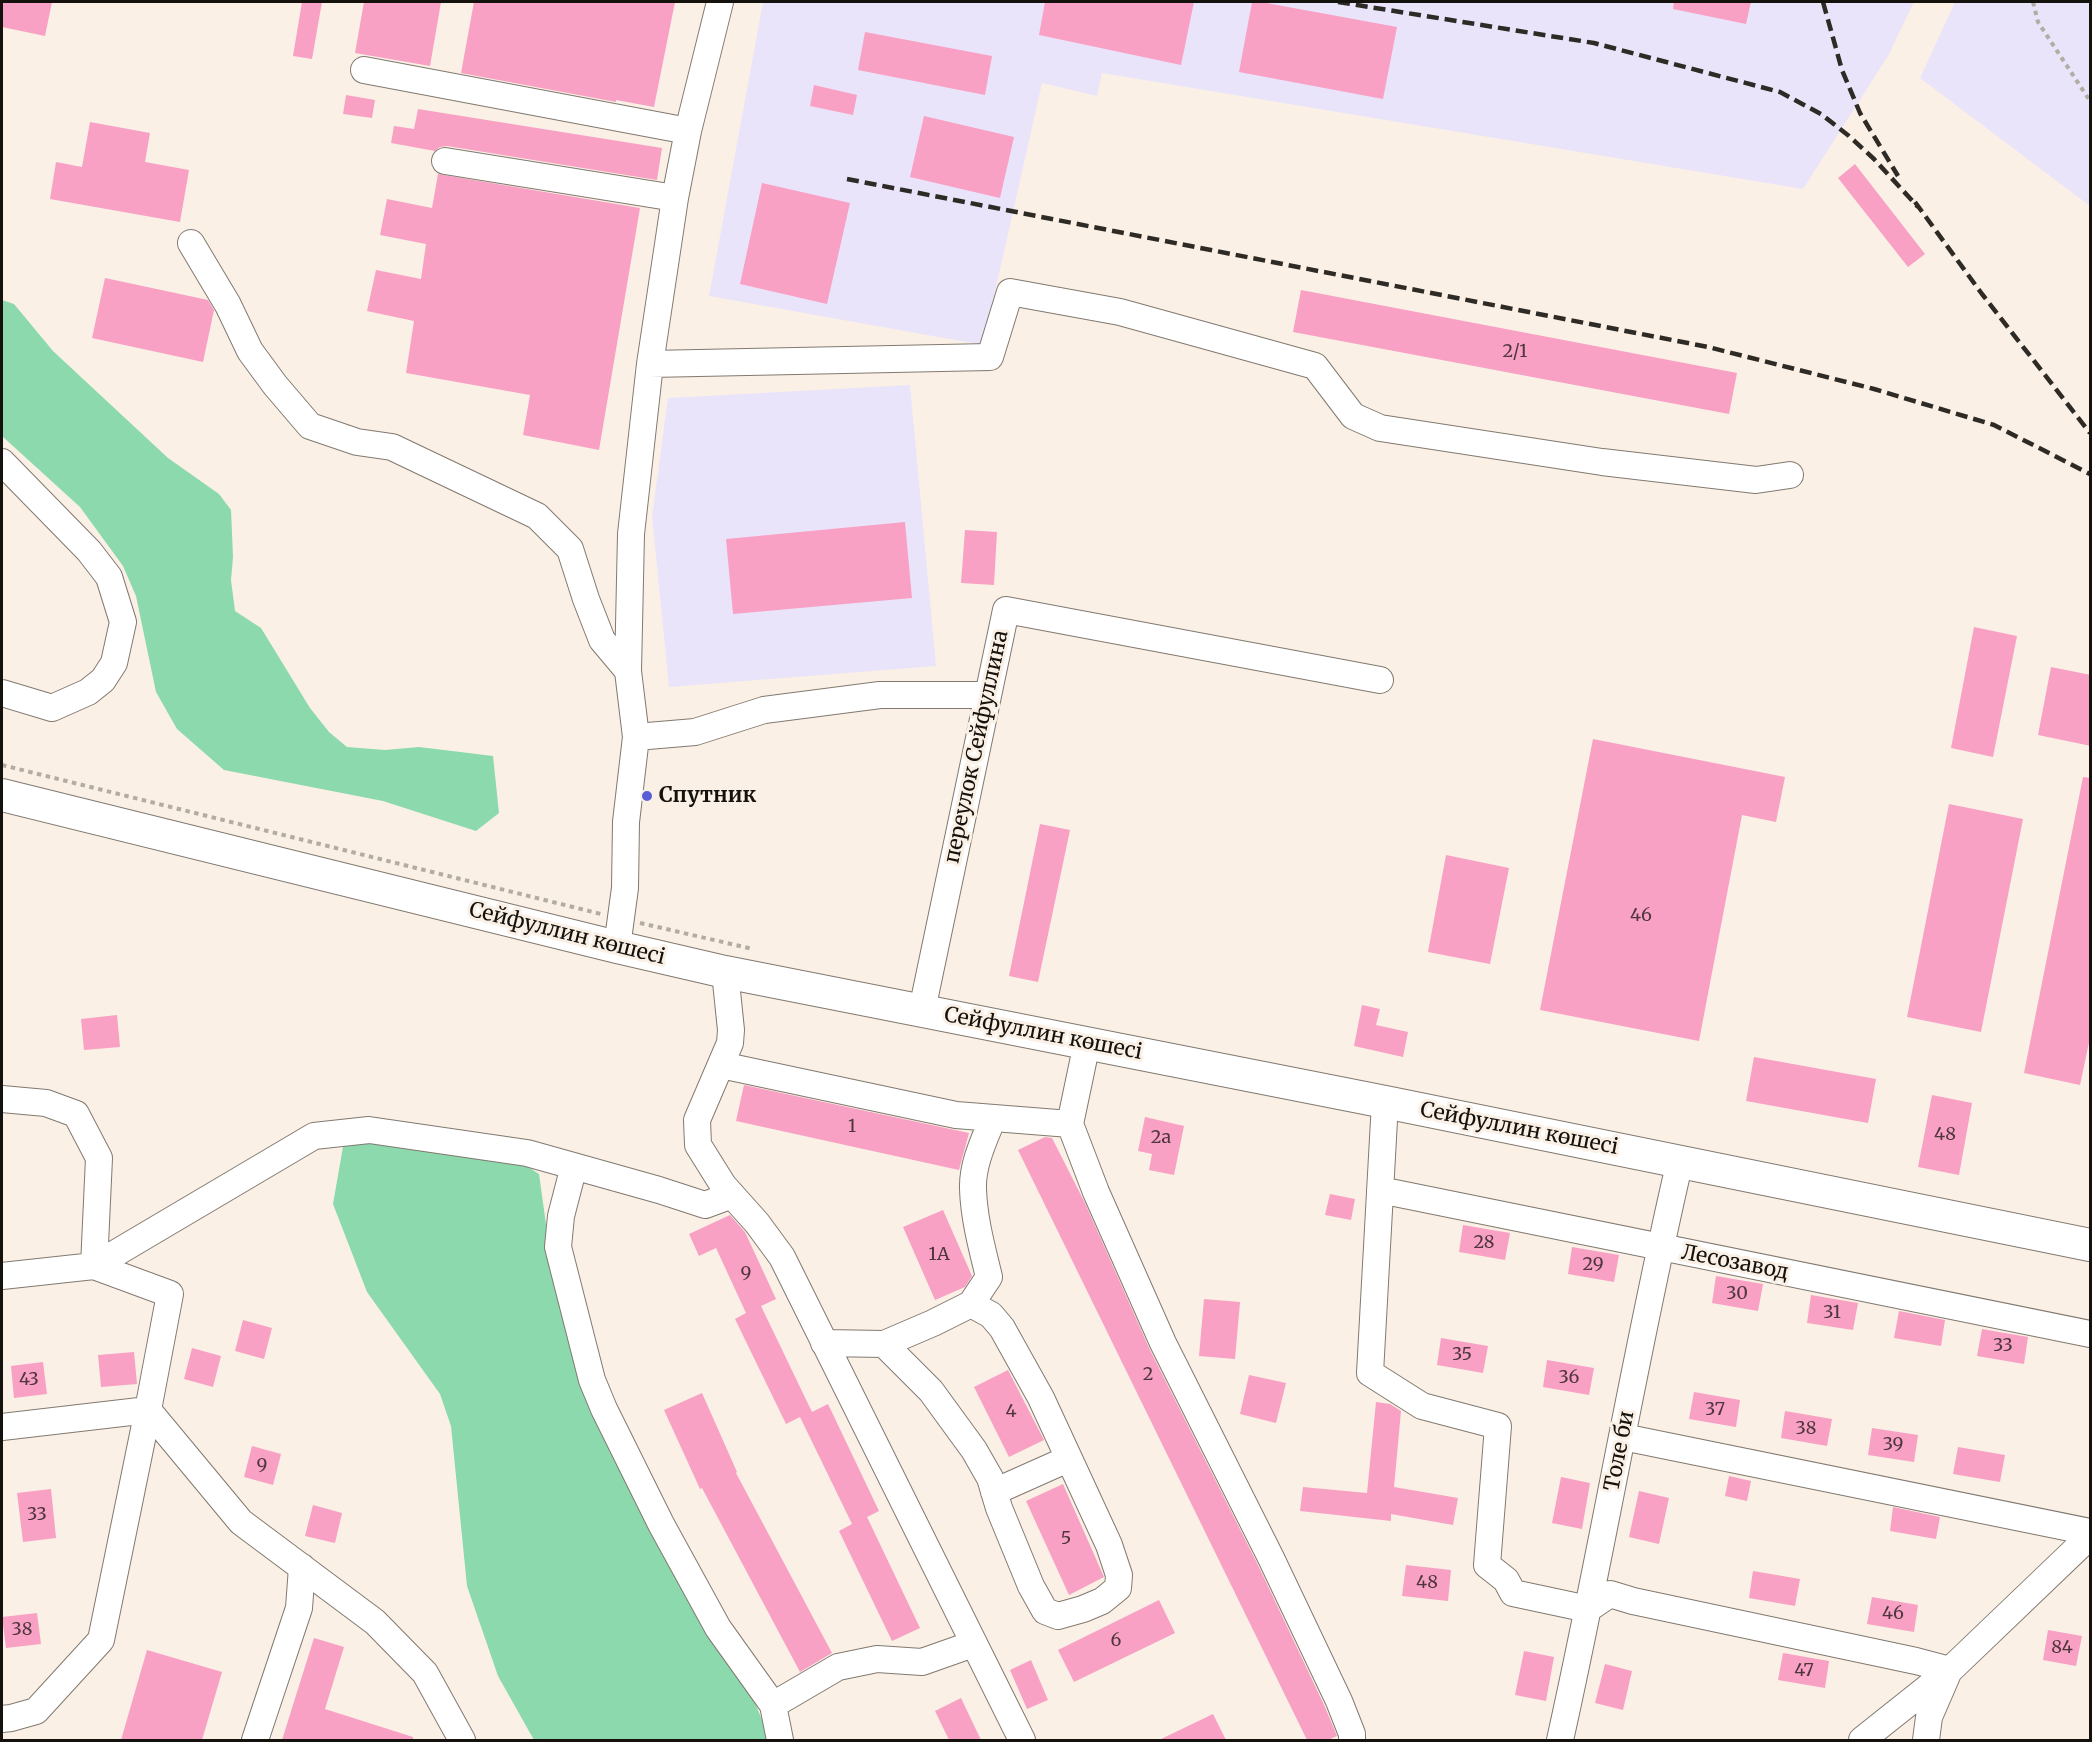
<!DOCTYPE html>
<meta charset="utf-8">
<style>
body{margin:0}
#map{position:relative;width:2092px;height:1742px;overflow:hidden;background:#faf0e5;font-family:Merriweather,serif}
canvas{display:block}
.frame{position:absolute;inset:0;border:3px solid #15120e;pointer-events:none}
</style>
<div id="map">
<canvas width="2092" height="1742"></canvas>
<div class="frame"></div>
</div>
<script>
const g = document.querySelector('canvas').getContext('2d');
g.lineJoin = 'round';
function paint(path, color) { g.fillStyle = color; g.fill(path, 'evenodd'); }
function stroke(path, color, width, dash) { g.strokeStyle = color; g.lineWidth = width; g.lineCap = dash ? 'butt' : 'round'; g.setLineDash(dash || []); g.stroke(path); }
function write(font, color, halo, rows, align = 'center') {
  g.font = font + ' Merriweather,serif'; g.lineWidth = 6; g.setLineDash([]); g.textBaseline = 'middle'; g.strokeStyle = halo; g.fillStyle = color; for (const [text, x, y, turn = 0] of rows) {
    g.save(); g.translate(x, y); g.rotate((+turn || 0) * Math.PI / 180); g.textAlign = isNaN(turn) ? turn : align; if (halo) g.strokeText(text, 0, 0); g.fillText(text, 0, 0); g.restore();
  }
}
paint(new Path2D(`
 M763 2H1914L1888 56 1803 189 1102 73 1097 96 1042 83 983 345 709 296Z
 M1955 2H2090V206L1920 78Z
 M910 385 936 666 669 687 652 517 668 398Z`), '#eae4fa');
paint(new Path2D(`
 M2 300 14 304 53 351 168 458 219 494 231 510 233 557 231 580 235 611 261 628 310 708 329 732 347 747 385 750 419 747 493 756 499 813 476 831 383 801 224 770 177 729 156 692 136 596 123 566 80 507 2 436Z
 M344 1141 516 1159 539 1174 552 1267 613 1447 747 1683 762 1720 767 1740H534L498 1676 467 1586 451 1426 440 1394 367 1292 333 1204Z`), '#8bd9ac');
paint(new Path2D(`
 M2 2H52L45 36 2 27Z
 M302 2H322L312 59 293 56Z
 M364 2H441L430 66 355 53Z
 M474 2H675L654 107 616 100V102L461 73Z
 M1045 2H1194L1181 65 1039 35Z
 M1252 2H1261L1397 27 1383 99 1239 72Z
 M1674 2H1751L1746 24 1673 9Z
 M865 32 992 56 985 95 858 70Z
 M814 85 857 95 853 115 810 106Z
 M346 95 375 100 372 118 343 114Z
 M418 109 662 148 657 180 447 146 440 147 435 151 391 143 394 126 414 129Z
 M924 116 1014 137 1000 198 910 177Z
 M90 122 150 133 145 162 189 170 180 222 50 199 56 162 82 167Z
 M1855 164 1925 254 1908 267 1838 178Z
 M438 174 640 208 599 450 523 435 530 395 406 373 414 321 367 311 376 270 421 279 426 244 380 235 387 199 432 208Z
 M762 183 850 203 827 304 740 284Z
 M105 278 208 300 214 310 203 362 92 338Z
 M1301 290 1737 373 1729 414 1293 332Z
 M905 522 912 598 733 614 726 539Z
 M965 530 997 532 994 585 961 583Z
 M1974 627 2017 636 1993 757 1951 748Z
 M2051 667 2091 675V746L2038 735Z
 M1593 739 1785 777 1776 822 1742 815 1699 1041 1540 1010Z
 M2083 777 2091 778V1033L2080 1085 2024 1073Z
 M1949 804 2023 819 1981 1032 1907 1017Z
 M1040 824 1070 830 1038 982 1009 976Z
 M1446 855 1509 868 1490 964 1428 952Z
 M1362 1005 1380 1009 1376 1025 1408 1032 1403 1057 1354 1046Z
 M117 1015 120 1047 84 1050 81 1019Z
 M1754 1057 1876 1079 1868 1123 1746 1101Z
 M744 1085 969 1133 959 1170 736 1121Z
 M1932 1095 1972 1103 1959 1175 1918 1167Z
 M1145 1117 1184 1126 1174 1175 1149 1170 1152 1154 1138 1151Z
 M1045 1137 1052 1138 1085 1203 1150 1350 1258 1565 1325 1707 1337 1736 1328 1740H1307L1018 1150Z
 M1330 1194 1355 1199 1351 1220 1325 1215Z
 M943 1210 972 1276 965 1287 935 1300 903 1227Z
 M730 1215 745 1232 776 1299 761 1306 812 1412 828 1404 879 1511 867 1517 920 1628 892 1641 839 1531 852 1524 800 1417 786 1424 735 1319 746 1313 716 1248 699 1256 689 1234Z
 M1463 1225 1510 1233 1505 1260 1459 1252Z
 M1572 1247 1619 1255 1614 1282 1568 1274Z
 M1716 1276 1763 1284 1758 1311 1712 1303Z
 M1811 1295 1858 1303 1853 1330 1807 1323Z
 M1204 1299 1240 1302 1235 1359 1199 1356Z
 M1899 1311 1945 1320 1941 1346 1894 1338Z
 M243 1320 272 1328 264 1359 235 1351Z
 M1982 1329 2028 1337 2024 1364 1977 1356Z
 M1441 1338 1488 1346 1483 1373 1437 1365Z
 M192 1348 221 1356 213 1387 184 1379Z
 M134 1352 137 1384 101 1387 98 1355Z
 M1547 1360 1594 1368 1589 1395 1543 1387Z
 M43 1362 47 1394 14 1398 11 1366Z
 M1008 1370 1044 1440 1009 1457 974 1387Z
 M1249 1375 1286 1383 1276 1423 1240 1414Z
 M1694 1392 1740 1400 1736 1427 1689 1419Z
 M702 1393 737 1472 736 1473 832 1653 800 1672 702 1488 700 1489 664 1410Z
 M1376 1402 1390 1404 1401 1411 1394 1487 1458 1498 1453 1525 1391 1514V1521L1300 1511 1303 1487 1367 1493Z
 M1785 1411 1832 1419 1827 1446 1781 1438Z
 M1872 1428 1918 1435 1914 1462 1868 1455Z
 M252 1446 281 1454 273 1485 244 1477Z
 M1958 1447 2005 1455 2000 1482 1953 1474Z
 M1729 1476 1751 1481 1747 1501 1725 1496Z
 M1561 1477 1590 1483 1582 1529 1552 1523Z
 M1063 1484 1104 1577 1069 1595 1026 1501Z
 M51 1489 56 1538 23 1542 17 1493Z
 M1639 1491 1669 1498 1659 1544 1629 1537Z
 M313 1505 342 1513 335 1543 305 1536Z
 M1893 1507 1940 1517 1936 1539 1890 1531Z
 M1406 1565 1451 1570 1448 1601 1402 1596Z
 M1753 1571 1800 1579 1795 1606 1749 1598Z
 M1872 1597 1918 1605 1914 1632 1867 1624Z
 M1159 1600 1175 1633 1074 1682 1058 1650Z
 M37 1613 41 1644 6 1648 2 1617Z
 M2048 1630 2082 1636 2076 1666 2043 1660Z
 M314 1638 344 1647 325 1709 413 1737V1740H282Z
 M147 1650 222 1672 202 1740H121Z
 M1524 1651 1554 1657 1546 1701 1515 1695Z
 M1783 1653 1829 1661 1825 1688 1778 1680Z
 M1031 1660 1048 1700 1027 1709 1010 1670Z
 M1605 1664 1632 1671 1623 1710 1595 1703Z
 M961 1698 981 1740H949L935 1711Z
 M1213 1714 1226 1740H1159Z`), '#f8a1c5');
const minor = new Path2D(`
 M364 70 688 131
 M445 161 675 198
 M191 243 228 305 250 351 275 385 310 426 357 442 392 447 537 516 570 549 586 599 602 640 628 671
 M650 364 990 357 1010 292 1120 312 1315 366 1353 416 1380 428 1602 462 1756 480 1790 475
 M2 462 89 551 109 577 123 622 114 663 103 680 88 692 52 708 2 693
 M636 737 695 732 764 710 880 695H988
 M617 947 625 888 626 822 636 737 628 671 631 534 650 364 675 198 688 131 720 2
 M725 972 731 1030 730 1043 697 1120 698 1145 723 1185 757 1223 782 1257 1022 1740
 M922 1010 1006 610 1380 680
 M1087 1043 1070 1124 1096 1192 1163 1343 1271 1558 1339 1701 1352 1734V1740
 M721 1065 956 1115 1070 1124
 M2 1099 46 1103 76 1114 99 1158 94 1266 170 1294 148 1410 241 1522 375 1622 425 1673 462 1740
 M1385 1102 1370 1373 1422 1406 1498 1426 1487 1565 1506 1580 1513 1593 1588 1609 1610 1594 1633 1601 1916 1661 1950 1670 2090 1536
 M574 1166 561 1216 558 1247 592 1380 604 1409 661 1524 718 1628 773 1705 838 1667 877 1659 922 1662 973 1644
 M1380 1190 2090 1334
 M2 1276 94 1266 314 1136 369 1130 527 1153 659 1190 705 1205 732 1195
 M824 1343 884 1344 933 1323 971 1304 989 1277C982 1248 974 1219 973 1189 972 1165 984 1140 993 1118
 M884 1344 931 1391 974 1450 990 1478 999 1508 1031 1586 1045 1611 1058 1616 1083 1609 1102 1601 1118 1588 1119 1575 1109 1545 1041 1398 1002 1328 991 1315 971 1304
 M2 1427 148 1410 101 1640 36 1711 11 1718 2 1719
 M1623 1437 2090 1532
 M994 1492 1068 1459
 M773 1705 780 1740
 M255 1740 299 1608 302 1567
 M1560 1740C1603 1548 1635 1353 1680 1161
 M1862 1740 1950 1670
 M1926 1740 1929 1717 1948 1673`);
const major = new Path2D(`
 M2 795 617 947 725 972 1385 1102 2090 1245`);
stroke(minor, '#827970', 28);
stroke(major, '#827970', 34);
stroke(new Path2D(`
 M2033 2 2038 22 2090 101
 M2 765 601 914
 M640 923 753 949`), '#b3aca3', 4, [4.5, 4.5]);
stroke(minor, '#fff', 26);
stroke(major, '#fff', 32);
stroke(new Path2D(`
 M1338 2 1594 43 1780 92 1821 114 1849 136 1874 159 1918 207
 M1823 2 1842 70 1860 113 1898 176
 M847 179 1708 347 1874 389 1994 425 2090 474
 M1915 202 1982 294 2090 433`), '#2e2a25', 4.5, [12, 6]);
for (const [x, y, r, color] of [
 [647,796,6,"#595ed6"]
]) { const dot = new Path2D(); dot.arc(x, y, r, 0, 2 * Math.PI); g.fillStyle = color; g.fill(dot); stroke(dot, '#faf0e5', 2); }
write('18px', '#4e363c', null, [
 ["2/1",1515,352],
 ["46",1641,916],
 ["1",852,1127],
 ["48",1945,1135],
 ["2а",1161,1138],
 ["28",1484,1243],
 ["1А",939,1255],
 ["29",1593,1265],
 ["9",746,1274],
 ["30",1737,1294],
 ["31",1832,1313],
 ["33",2003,1346],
 ["35",1462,1355],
 ["2",1148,1375],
 ["36",1569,1378],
 ["43",29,1380],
 ["37",1715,1410],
 ["4",1011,1412],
 ["38",1806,1429],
 ["39",1893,1445],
 ["9",262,1466],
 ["33",37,1515],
 ["5",1066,1539],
 ["48",1427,1583],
 ["46",1893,1614],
 ["38",22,1630],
 ["6",1116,1641],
 ["84",2062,1648],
 ["47",1804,1671]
]);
write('21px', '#15120e', '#faf0e5', [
 ["переулок Сейфуллина",977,747,-78],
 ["Сейфуллин көшесі",567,934,14],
 ["Сейфуллин көшесі",1043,1034,11],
 ["Сейфуллин көшесі",1519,1129,11],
 ["Лесозавод",1735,1263,11],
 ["Толе би",1620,1451,-79]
]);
write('bold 21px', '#15120e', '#faf0e5', [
 ["Спутник",659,796]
], 'left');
</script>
